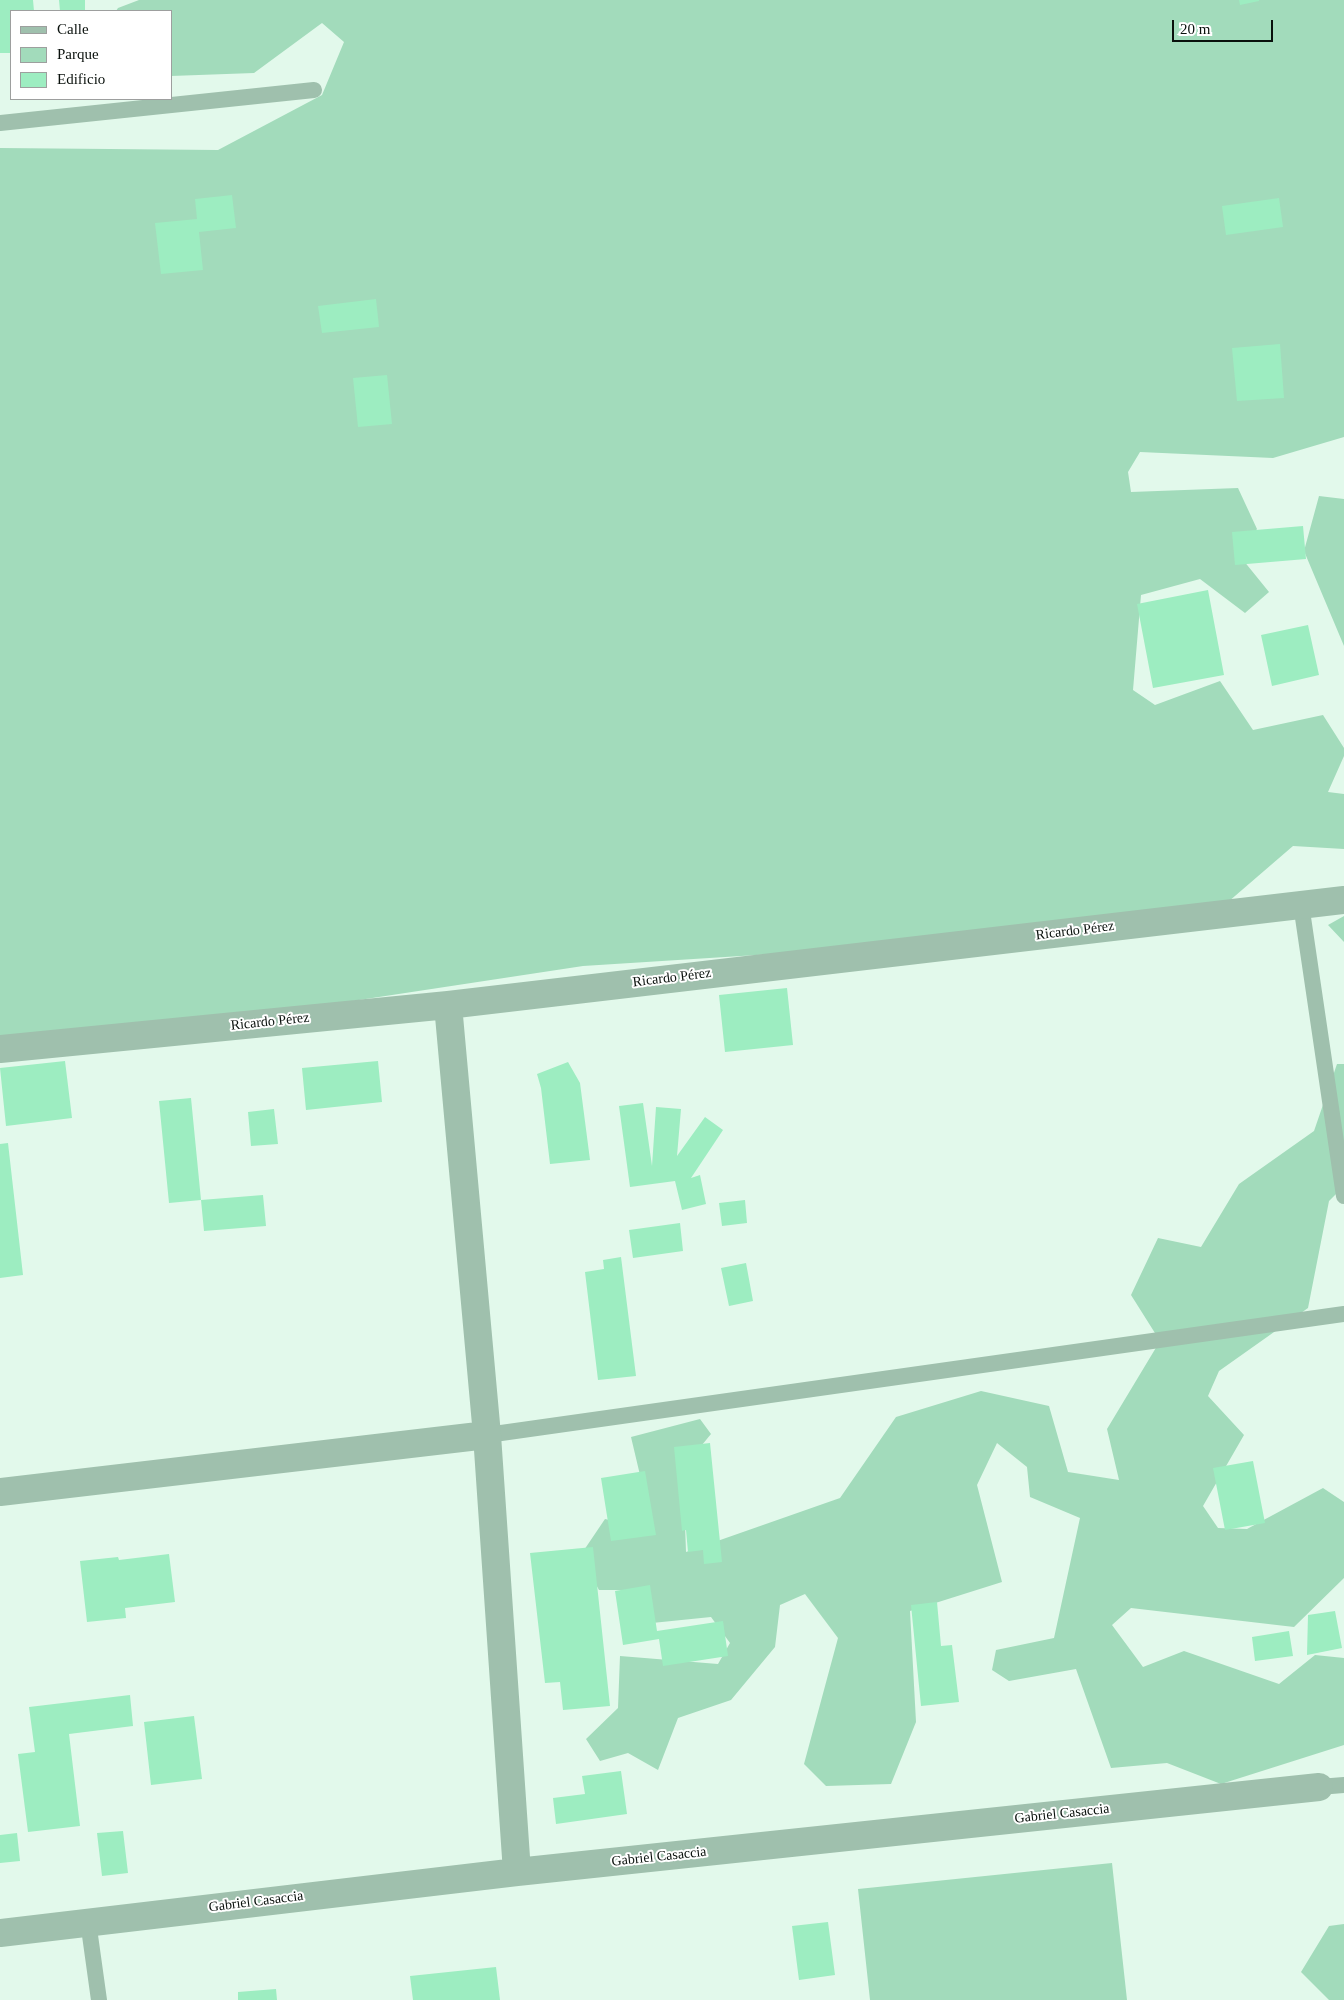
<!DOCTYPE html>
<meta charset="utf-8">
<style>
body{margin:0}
#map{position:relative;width:1344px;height:2000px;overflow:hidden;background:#e2f9eb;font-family:"Times New Roman",serif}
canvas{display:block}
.legend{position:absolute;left:10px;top:10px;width:162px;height:90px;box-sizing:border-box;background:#fff;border:1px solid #9d9f9e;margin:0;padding:6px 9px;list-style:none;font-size:15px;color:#09100c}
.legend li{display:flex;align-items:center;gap:10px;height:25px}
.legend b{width:25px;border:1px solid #9d9f9e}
.scale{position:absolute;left:1172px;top:20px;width:101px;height:22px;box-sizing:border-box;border:2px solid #09100c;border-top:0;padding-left:6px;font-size:15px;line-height:18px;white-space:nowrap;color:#09100c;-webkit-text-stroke:4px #fff;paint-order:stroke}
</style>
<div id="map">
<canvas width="1344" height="2000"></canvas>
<ul class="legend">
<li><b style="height:6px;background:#9fc0ad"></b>Calle</li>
<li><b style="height:14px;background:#a2dbbb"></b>Parque</li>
<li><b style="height:14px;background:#9dedc1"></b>Edificio</li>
</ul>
<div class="scale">20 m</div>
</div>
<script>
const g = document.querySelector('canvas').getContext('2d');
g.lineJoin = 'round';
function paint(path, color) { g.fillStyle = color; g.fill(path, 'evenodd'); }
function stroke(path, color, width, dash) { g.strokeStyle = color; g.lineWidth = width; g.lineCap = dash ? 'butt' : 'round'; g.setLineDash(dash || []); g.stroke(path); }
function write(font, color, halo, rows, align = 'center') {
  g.font = font + ' "Times New Roman",serif'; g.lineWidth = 4; g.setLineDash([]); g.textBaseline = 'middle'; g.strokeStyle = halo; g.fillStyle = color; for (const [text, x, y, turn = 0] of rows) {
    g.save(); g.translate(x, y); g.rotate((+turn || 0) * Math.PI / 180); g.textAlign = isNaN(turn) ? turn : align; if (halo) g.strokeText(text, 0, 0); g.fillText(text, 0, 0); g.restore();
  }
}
paint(new Path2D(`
 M139 0H1344V437L1273 458 1140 452 1128 472 1131 492 1238 488 1257 529 1239 555 1269 592 1245 613 1200 579 1141 595 1133 690 1155 705 1220 681 1253 730 1323 715 1344 748V756L1328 792 1344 794V849L1293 846 1199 927 583 966 122 1036 0 1047V148L218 150 322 95 344 42 322 23 254 73 171 76V11H116L118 8Z
 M1319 496 1344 499V646L1304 551Z
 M1344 916V942L1328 925Z
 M1337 1064H1344V1186L1329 1201 1308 1308 1219 1371 1208 1396 1244 1435 1203 1506 1218 1528 1247 1529 1323 1488 1344 1502V1578L1294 1627 1131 1608 1112 1625 1143 1667 1184 1651 1279 1684 1315 1655 1344 1658V1745L1221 1784 1167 1763 1111 1768 1076 1669 1009 1681 992 1670 996 1650 1054 1638 1080 1518 1030 1497 1027 1467 997 1443 977 1485 1002 1582 910 1611 916 1722 891 1784 826 1786 804 1764 838 1638 805 1594 780 1605 775 1647 731 1700 678 1718 658 1770 628 1753 600 1761 586 1739 618 1708 620 1656 718 1664 730 1643 711 1617 652 1623 635 1590H599L580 1556 605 1519 653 1530 631 1437 700 1419 711 1434 683 1468 686 1552 840 1498 896 1417 981 1391 1049 1406 1068 1472 1119 1480 1107 1429 1160 1341 1131 1295 1158 1238 1201 1247 1239 1184 1314 1131Z
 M1112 1863 1127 2000H870L858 1889Z
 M1344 1924V2000H1329L1301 1972 1329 1926Z`), '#a2dbbb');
paint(new Path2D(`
 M0 0H33L34 11H11V53H0Z
 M59 0H85V11H60Z
 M1239 0H1259V1L1240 5Z
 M232 195 236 228 199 232 203 270 161 274 155 223 197 219 195 199Z
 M1279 198 1283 227 1226 235 1222 206Z
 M376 299 379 327 322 333 318 306Z
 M1280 344 1284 398 1237 401 1232 348Z
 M387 375 392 424 358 427 353 378Z
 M1303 526 1306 559 1235 565 1232 532Z
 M1208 590 1224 675 1153 688 1137 604Z
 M1308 625 1319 675 1272 686 1261 635Z
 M787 988 793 1045 725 1052 719 995Z
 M65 1061 72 1118 6 1126 0 1068Z
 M378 1061 382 1102 306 1110 302 1068Z
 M568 1062 580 1083 590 1160 550 1164 541 1088 537 1074Z
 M191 1098 201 1200 169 1203 159 1101Z
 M643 1103 652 1166 656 1107 681 1109 677 1156 705 1117 723 1130 691 1178 700 1175 706 1204 682 1210 675 1181 630 1187 619 1106Z
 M274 1109 278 1144 251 1146 248 1112Z
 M8 1143 23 1275 0 1278V1144Z
 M263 1195 266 1226 204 1231 201 1200Z
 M745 1200 747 1223 722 1226 719 1203Z
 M680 1223 683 1251 633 1258 629 1230Z
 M621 1257 636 1376 598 1380 585 1272 604 1269 603 1260Z
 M746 1263 753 1301 729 1306 721 1268Z
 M710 1443 722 1562 704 1564 703 1550 688 1552 686 1530 682 1531 674 1447Z
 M1253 1461 1265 1523 1225 1530 1213 1468Z
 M645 1471 656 1535 611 1541 601 1478Z
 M593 1547 610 1706 563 1710 560 1682 545 1683 530 1553Z
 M169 1554 175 1602 125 1608 126 1618 87 1622 80 1561 118 1557 119 1560Z
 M650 1585 657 1631 723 1621 728 1656 663 1666 659 1639 623 1645 615 1591Z
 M937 1602 941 1646 952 1645 959 1702 921 1706 911 1605Z
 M1335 1611 1342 1648 1307 1655 1308 1615Z
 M1289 1631 1293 1656 1255 1661 1252 1637Z
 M130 1695 133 1726 69 1734 80 1826 28 1832 18 1754 35 1752 29 1707Z
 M194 1716 202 1779 151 1785 144 1722Z
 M621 1771 627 1814 556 1824 553 1798 585 1794 582 1776Z
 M123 1831 128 1873 102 1876 97 1833Z
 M17 1833 20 1861 0 1863V1835Z
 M828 1922 835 1975 799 1980 792 1926Z
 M496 1967 500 2000H413L410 1976Z
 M276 1989 277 2000H238V1992Z`), '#9dedc1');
stroke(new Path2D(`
 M0 123 314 90
 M1301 904 1344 1196
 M487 1435 1344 1314
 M1319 1787 1344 1785
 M88 1921 99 2000`), '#9fc0ad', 16);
stroke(new Path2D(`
 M448 1005 487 1435 517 1872
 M0 1049 448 1005 1344 900
 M0 1492 487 1435
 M0 1933 517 1872 1319 1787`), '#9fc0ad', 28);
write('14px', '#09100c', '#fff', [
 ["Ricardo Pérez",1075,931,-7],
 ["Ricardo Pérez",672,978,-7],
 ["Ricardo Pérez",270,1022,-6],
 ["Gabriel Casaccia",1062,1814,-6],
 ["Gabriel Casaccia",659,1857,-6],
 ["Gabriel Casaccia",256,1902,-7]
]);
</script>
